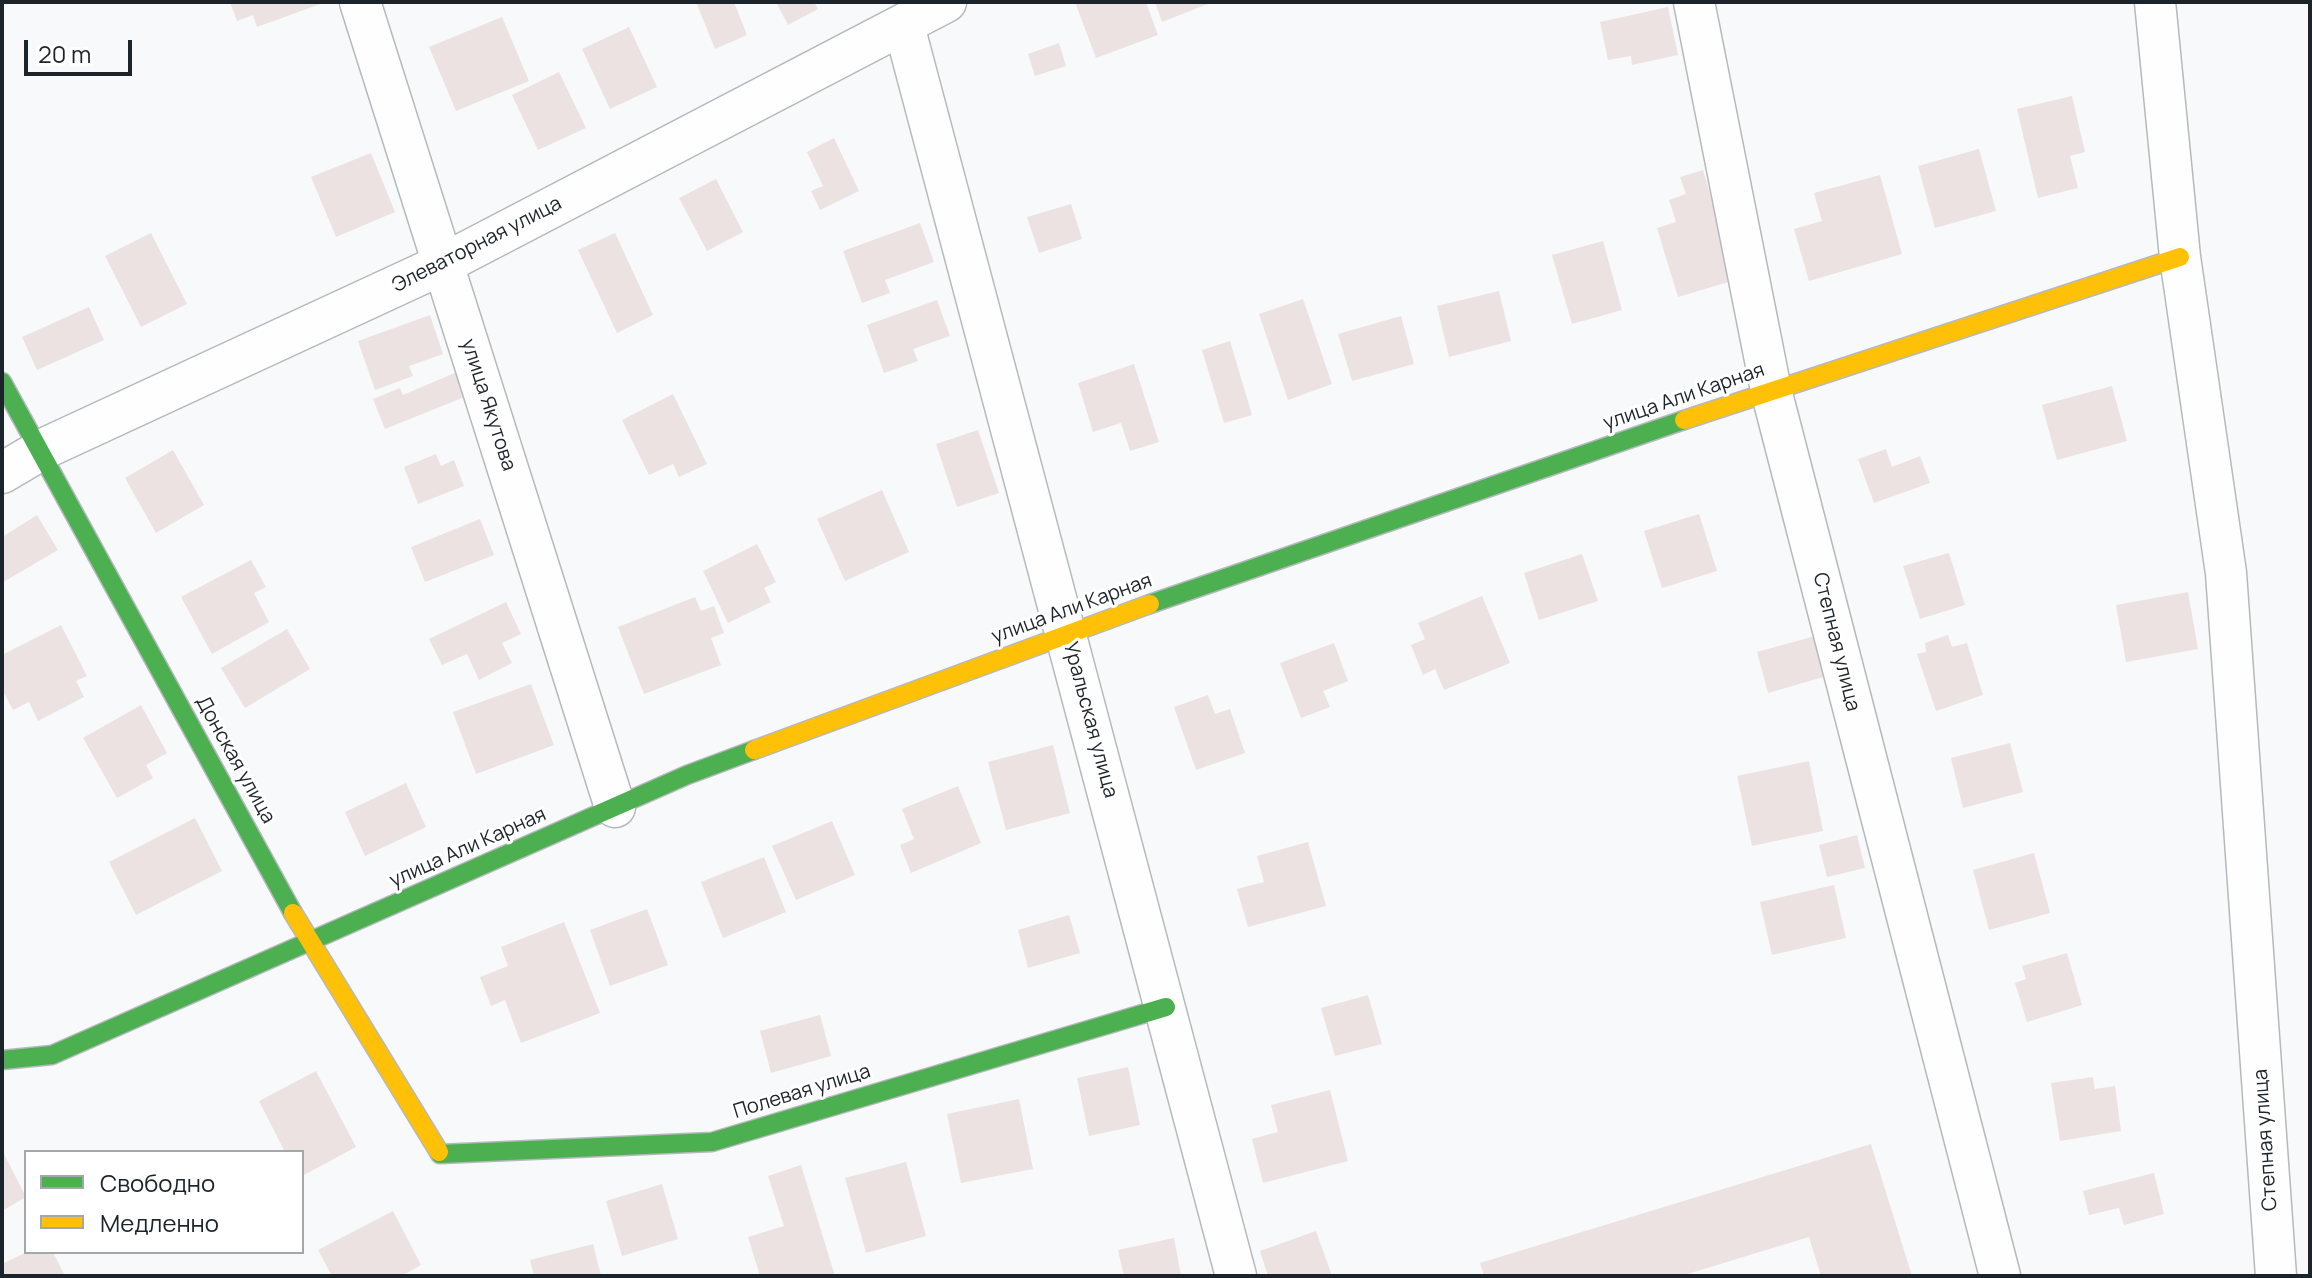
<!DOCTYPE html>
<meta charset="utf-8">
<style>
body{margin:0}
#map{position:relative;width:2312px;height:1278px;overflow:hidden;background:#f7f9fb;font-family:Manrope,sans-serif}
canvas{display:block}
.frame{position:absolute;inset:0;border:4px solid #1c242b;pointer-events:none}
.legend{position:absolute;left:24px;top:1150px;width:280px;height:104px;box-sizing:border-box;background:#fff;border:2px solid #a4a7aa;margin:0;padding:10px 14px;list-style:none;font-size:24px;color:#1c242b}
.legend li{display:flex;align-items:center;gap:16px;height:40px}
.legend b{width:40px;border:2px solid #a4a7aa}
.scale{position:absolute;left:24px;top:40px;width:108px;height:36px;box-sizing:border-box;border:4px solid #1c242b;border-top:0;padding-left:10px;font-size:24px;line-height:28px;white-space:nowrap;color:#1c242b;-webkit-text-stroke:6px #fff;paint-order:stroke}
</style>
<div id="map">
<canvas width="2312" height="1278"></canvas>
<div class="frame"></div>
<ul class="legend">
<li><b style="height:10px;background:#4caf50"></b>Свободно</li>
<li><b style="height:10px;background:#ffc107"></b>Медленно</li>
</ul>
<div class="scale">20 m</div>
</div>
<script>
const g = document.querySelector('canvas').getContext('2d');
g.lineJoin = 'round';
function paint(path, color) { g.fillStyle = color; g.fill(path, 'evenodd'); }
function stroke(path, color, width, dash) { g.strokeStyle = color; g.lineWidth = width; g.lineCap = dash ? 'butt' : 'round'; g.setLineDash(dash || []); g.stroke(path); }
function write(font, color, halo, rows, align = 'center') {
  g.font = font + ' Manrope,sans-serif'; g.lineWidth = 6; g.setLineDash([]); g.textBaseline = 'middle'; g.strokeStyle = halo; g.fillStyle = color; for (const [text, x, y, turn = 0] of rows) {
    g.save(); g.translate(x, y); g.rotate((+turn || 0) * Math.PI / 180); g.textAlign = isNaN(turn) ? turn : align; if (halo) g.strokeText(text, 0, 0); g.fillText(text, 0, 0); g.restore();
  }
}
paint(new Path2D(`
 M230 2H326L257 27 253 15 237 21Z
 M696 2H734L747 35 715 49Z
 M776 2H814L818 9 788 25Z
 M1075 2H1146L1158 35 1096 58Z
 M1155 2H1213L1162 22Z
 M1668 7 1678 55 1632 65 1631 56 1608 60 1600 22Z
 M502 17 529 81 456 111 429 47Z
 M629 27 657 87 610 109 582 49Z
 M1059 43 1066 66 1035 76 1028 54Z
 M559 72 586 128 538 150 512 95Z
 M2072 96 2085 152 2070 156 2078 188 2038 198 2017 109Z
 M834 138 859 191 820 210 811 191 823 186 807 152Z
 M1979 149 1996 211 1935 228 1918 166Z
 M371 153 395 212 336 237 311 177Z
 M1703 170 1735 280 1678 297 1657 228 1676 222 1669 200 1686 194 1680 177Z
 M1880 175 1902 254 1809 281 1794 229 1822 221 1814 193Z
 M716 179 743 232 707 251 679 198Z
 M1071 204 1082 239 1039 253 1027 217Z
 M920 223 934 262 885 280 890 293 862 303 843 251Z
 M151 233 187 304 141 327 105 256Z
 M615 233 653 315 617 333 578 250Z
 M1603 241 1622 310 1572 324 1552 255Z
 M1499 291 1511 341 1449 357 1437 306Z
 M1303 299 1332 384 1288 400 1259 314Z
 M937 300 950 336 913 349 918 361 884 373 867 325Z
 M89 307 104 340 37 370 22 337Z
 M430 315 443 354 409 366 413 376 375 390 358 341Z
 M1401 316 1414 364 1352 381 1338 334Z
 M1230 341 1252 415 1224 423 1202 350Z
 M1134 364 1159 442 1130 451 1121 423 1093 432 1078 383Z
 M457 372 467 396 385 429 373 399 400 388 403 395Z
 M2112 386 2127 441 2057 460 2042 405Z
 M673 394 707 464 679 477 673 464 649 475 622 420Z
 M978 430 999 493 957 507 936 444Z
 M1886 449 1892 467 1920 456 1930 483 1874 503 1858 459Z
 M173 450 204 505 156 533 125 478Z
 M436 454 441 466 454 460 464 486 418 504 404 467Z
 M882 490 909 552 845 581 817 519Z
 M1699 514 1717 571 1662 588 1644 531Z
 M37 515 58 550 5 581 2 577V537Z
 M480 519 494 555 425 582 411 547Z
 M757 544 776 582 764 588 771 602 728 623 703 571Z
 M1949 553 1965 605 1920 619 1903 566Z
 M1582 554 1598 601 1539 620 1524 573Z
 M251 560 266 587 254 593 269 622 212 654 181 597Z
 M2188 592 2198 649 2126 662 2116 605Z
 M1482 596 1510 663 1444 690 1435 669 1423 675 1411 645 1425 639 1418 623Z
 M695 597 701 611 714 606 724 633 711 638 721 665 644 694 618 627Z
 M506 602 521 634 502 643 512 663 479 680 467 654 442 665 429 639Z
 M61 625 87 676 76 681 84 697 38 721 29 702 13 710 2 689V655Z
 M287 629 310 669 245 708 221 668Z
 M1948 635 1952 647 1967 643 1983 695 1936 711 1917 654 1926 652 1925 643Z
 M1815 636 1827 676 1768 693 1757 652Z
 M1334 643 1348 681 1323 691 1330 707 1301 718 1280 663Z
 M531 684 554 745 476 774 453 712Z
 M1208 695 1215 714 1230 709 1245 753 1196 770 1174 707Z
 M141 705 167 753 146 765 153 778 117 798 83 738Z
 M2010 743 2023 792 1963 808 1951 758Z
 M1053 745 1070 813 1006 830 988 762Z
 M1809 761 1823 831 1752 846 1737 776Z
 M406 783 426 827 365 856 345 812Z
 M958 786 981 843 911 873 900 845 914 839 902 809Z
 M195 818 222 871 136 915 109 862Z
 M832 821 855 875 796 900 772 846Z
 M1857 835 1865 868 1827 877 1819 845Z
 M1308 842 1326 906 1248 927 1237 889 1264 882 1257 856Z
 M2034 853 2050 913 1989 930 1973 870Z
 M764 857 786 912 723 938 701 882Z
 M1834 885 1846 938 1772 955 1760 902Z
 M647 909 668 965 610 986 590 930Z
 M1069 915 1080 953 1028 968 1018 930Z
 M564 922 600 1013 521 1043 505 1000 491 1006 480 977 508 966 501 947Z
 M2067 953 2082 1005 2027 1022 2015 983 2026 979 2022 966Z
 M1368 995 1382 1044 1335 1056 1321 1008Z
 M820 1015 831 1056 771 1073 760 1031Z
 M1128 1067 1140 1125 1089 1136 1077 1078Z
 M316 1071 356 1147 302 1176V1152H285L259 1101Z
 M2093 1077 2095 1089 2115 1086 2121 1131 2060 1141 2051 1083Z
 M1330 1090 1348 1161 1263 1183 1252 1139 1278 1132 1271 1105Z
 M1019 1099 1033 1169 961 1183 947 1114Z
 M1871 1144 1912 1276H1821L1809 1237 1681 1276H1484L1480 1263Z
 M2 1150 26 1197 2 1211Z
 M906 1162 926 1236 866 1253 845 1178Z
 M801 1165 835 1276H760L748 1237 784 1226 768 1176Z
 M2154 1173 2164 1214 2124 1225 2119 1208 2089 1215 2083 1191Z
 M662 1184 678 1239 622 1256 606 1201Z
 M393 1211 421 1265 401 1276H332L318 1250Z
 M1316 1231 1332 1276H1268L1260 1251Z
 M1174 1238 1181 1276H1124L1118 1250Z
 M593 1244 601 1276H534L530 1260Z
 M27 1252H53L65 1276H2V1264Z`), '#ede2e2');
const street = new Path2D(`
 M360 2 615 807
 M1694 2 1771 390 2000 1276
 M2155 2 2180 257 2226 573 2276 1276
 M904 26 1236 1276
 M2 473 41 450 443 264 946 2`);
const fast = new Path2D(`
 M2 382 293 913
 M1150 604 1684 420
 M2 1060 52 1055 687 775 754 750
 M439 1152 440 1154 712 1142 1166 1007`);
const slow = new Path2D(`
 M1684 420 2180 257
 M754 750 1150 604
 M293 913 439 1152`);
stroke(street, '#b5b9bd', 43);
stroke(fast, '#b5b9bd', 21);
stroke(slow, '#b5b9bd', 21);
stroke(street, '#fefefe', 40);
stroke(fast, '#4caf50', 18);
stroke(slow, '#ffc107', 18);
write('20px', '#1c242b', '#fff', [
 ["Элеваторная улица",477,245,-27],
 ["улица Али Карная",1684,397,-19],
 ["улица Якутова",488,405,72],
 ["улица Али Карная",1072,609,-20],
 ["Степная улица",1836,642,76],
 ["Уральская улица",1090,720,75],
 ["Донская улица",235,760,61],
 ["улица Али Карная",468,848,-24],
 ["Полевая улица",802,1092,-17],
 ["Степная улица",2266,1140,-94]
]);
</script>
